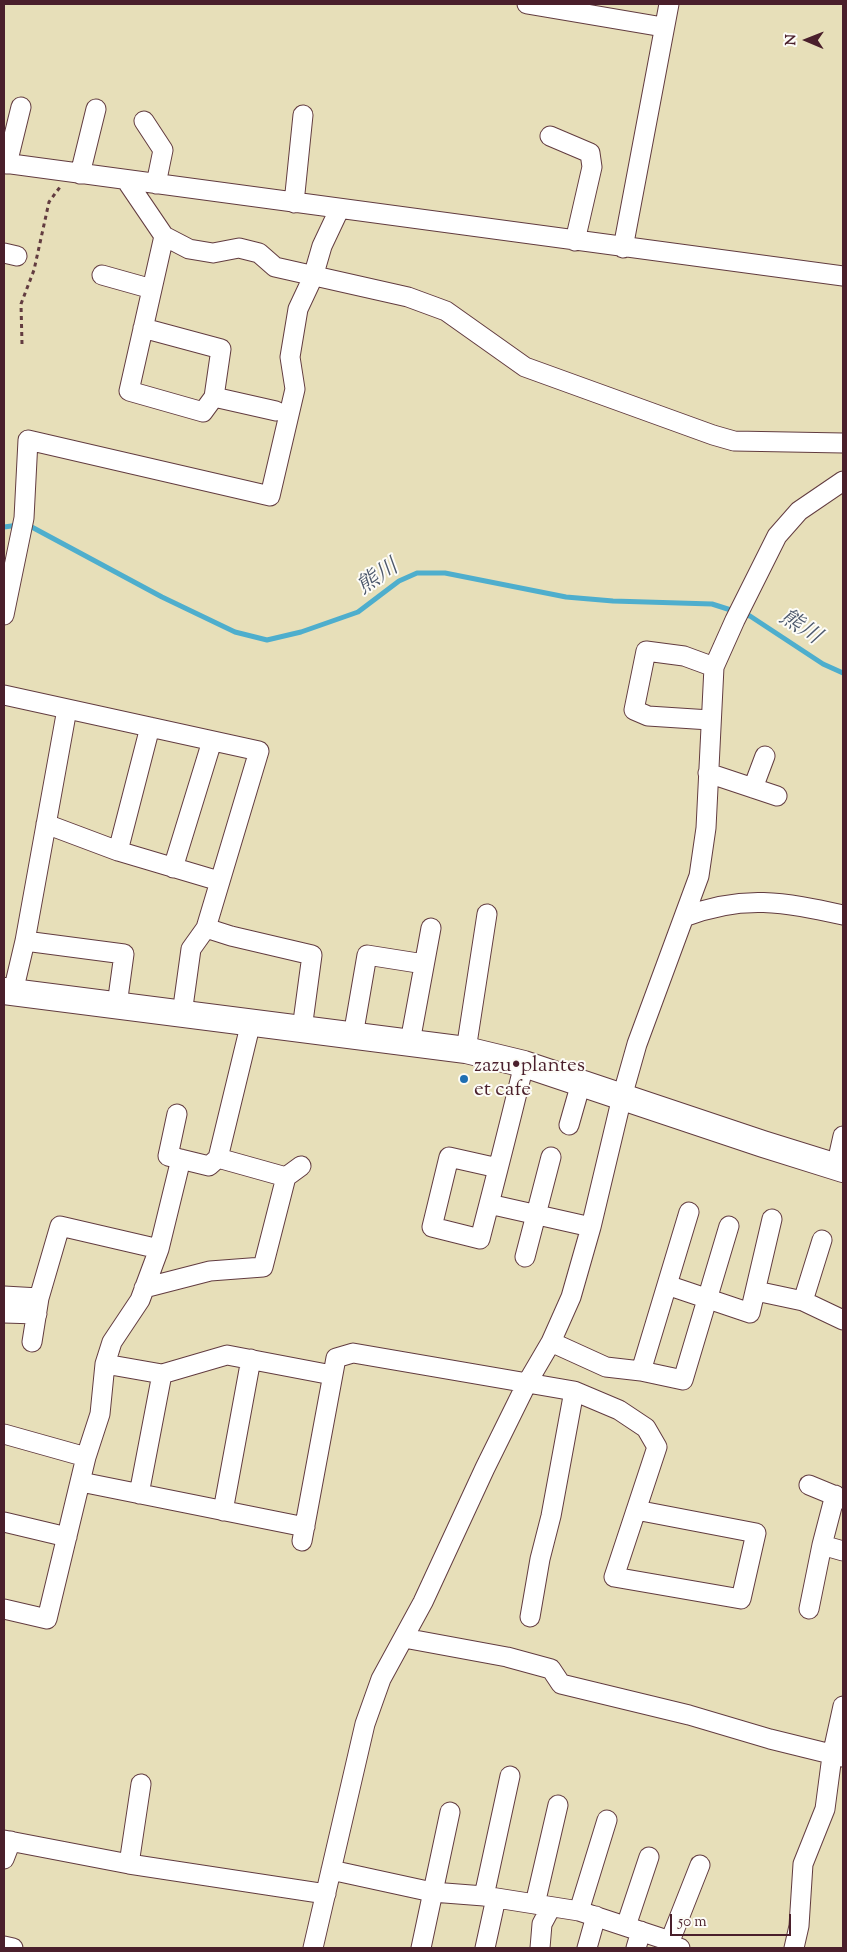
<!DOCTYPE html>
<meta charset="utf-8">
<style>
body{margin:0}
#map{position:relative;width:847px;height:1952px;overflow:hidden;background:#e7dfb9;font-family:"Sorts Mill Goudy",serif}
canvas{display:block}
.frame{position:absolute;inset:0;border:5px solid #4a1f2b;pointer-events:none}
.north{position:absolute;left:782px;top:15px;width:50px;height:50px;-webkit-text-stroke:4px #fdfcf7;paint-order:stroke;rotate:271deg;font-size:14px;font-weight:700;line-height:20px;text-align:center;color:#4a1f2b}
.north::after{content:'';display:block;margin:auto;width:18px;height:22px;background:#4a1f2b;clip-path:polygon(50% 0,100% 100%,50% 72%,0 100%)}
.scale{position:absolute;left:670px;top:1914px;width:121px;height:22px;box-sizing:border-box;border:2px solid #4a1f2b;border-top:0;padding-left:6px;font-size:15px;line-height:18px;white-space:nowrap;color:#4a1f2b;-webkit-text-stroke:4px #fdfcf7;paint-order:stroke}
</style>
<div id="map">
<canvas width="847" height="1952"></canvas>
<div class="frame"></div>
<div class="north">N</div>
<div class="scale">50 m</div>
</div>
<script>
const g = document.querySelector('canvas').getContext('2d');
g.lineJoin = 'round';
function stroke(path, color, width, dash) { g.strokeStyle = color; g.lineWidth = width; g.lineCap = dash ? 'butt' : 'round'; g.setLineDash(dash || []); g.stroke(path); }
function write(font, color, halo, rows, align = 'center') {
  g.font = font + ' "Sorts Mill Goudy","Noto Serif JP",serif'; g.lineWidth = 4; g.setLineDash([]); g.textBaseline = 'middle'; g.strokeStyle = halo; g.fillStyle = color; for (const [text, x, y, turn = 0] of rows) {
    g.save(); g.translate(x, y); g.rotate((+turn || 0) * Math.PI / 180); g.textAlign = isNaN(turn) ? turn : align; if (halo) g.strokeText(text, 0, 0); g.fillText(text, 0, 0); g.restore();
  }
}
stroke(new Path2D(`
 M28 525 162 597 235 632 267 640 301 632 358 612 399 581 417 573H445L566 597 613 601 712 604 734 611
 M4 527 19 525
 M743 614 750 616 823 664 843 673`), '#4eaecd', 5);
const street = new Path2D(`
 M527 4 663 27
 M144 121 163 150 156 184
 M550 136 590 153 592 167 575 241
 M4 163 843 276
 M7 164 21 107
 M80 174 96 109
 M126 180 164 236 129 391 203 412 214 397 276 411
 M294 203 303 115
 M164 236 189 249 213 253 239 248 259 253 275 267 408 297 446 311 525 367 713 435 734 441 843 443
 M623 248 669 4
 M4 253 17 256
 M102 275 152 289
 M143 328 221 349 214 397
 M4 615 24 518 28 440 270 496 295 389 290 357 298 309 313 277 322 246 339 210
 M4 695 259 751 206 928 191 949 182 1014
 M710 720 648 716 634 710 646 651 684 656 714 667
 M708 773 777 796
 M753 788 765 756
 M46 824 118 851 219 881
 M118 851 150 727
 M173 868 212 741
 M684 917C743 894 784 902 843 915
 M206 928 231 936 312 955 302 1029
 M25 941 124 954 117 1005
 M13 992 25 941 67 709
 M353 1036 367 955 424 964
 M410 1042 431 928
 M466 1050 487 914
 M177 1114 168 1156 209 1166 218 1158 286 1177 301 1166
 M569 1125 581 1083
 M218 1158 251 1022
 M836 1167 843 1136
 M498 1168 449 1157 432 1227 480 1239C495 1181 510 1123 524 1064
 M489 1204 591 1227
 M525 1257 551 1157
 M667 1285 750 1313 772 1219
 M144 1288 210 1271 263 1267 286 1177
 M756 1291 803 1301 843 1320
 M4 1296 39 1298 60 1226 159 1249
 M803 1301 822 1240
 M4 1313 37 1314
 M32 1342 39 1298
 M551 1342 606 1367 641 1371 683 1380 729 1226
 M105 1364 162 1374
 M641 1371 689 1212
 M4 1434 86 1457
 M81 1482 305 1527
 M809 1485 843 1499
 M139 1494 162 1374 227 1355 332 1375
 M223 1511 251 1359
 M4 1522 67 1537
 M302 1541 336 1358 353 1353 574 1391 619 1410 646 1428 657 1447 614 1577 741 1599 756 1533 636 1510
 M822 1545 843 1551
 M4 1609 47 1619 86 1457 100 1414 105 1364 112 1342 140 1300 159 1249 181 1159
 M809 1609 822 1545 835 1495
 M530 1617 540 1559 551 1516 574 1391
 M404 1638 507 1657 551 1669 561 1684 689 1715 770 1739 843 1757
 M4 1840 129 1864 326 1894
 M4 1859 11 1841
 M129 1864 141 1784
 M331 1870 432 1892 484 1896 579 1911 670 1941 675 1947 680 1948
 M484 1896 510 1776
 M535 1904 558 1805
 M579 1911 607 1820
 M626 1926 649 1857
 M670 1941 700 1865
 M4 1946 13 1948
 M313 1948 365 1724 381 1679 423 1602 485 1468 527 1383 551 1342 571 1297 591 1227 622 1097 637 1044 699 876 706 828 714 667 735 620 777 536 799 511 843 481
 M421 1948 450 1812
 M485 1948 496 1898
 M540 1948 542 1924 551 1907
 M587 1948 596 1916
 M636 1948 641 1931
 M794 1948 799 1926 803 1864 825 1809 832 1756 843 1706`);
const secondary = new Path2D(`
 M4 991 466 1050 524 1064 763 1144 843 1169`);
stroke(street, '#623c40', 21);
stroke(secondary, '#623c40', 28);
stroke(new Path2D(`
 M22 344 21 304 34 270 49 202 60 187`), '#623c40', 3, [4, 4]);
stroke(street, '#fff', 19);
stroke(secondary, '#fff', 26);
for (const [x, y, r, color] of [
 [464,1079,5,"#1f6fb2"]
]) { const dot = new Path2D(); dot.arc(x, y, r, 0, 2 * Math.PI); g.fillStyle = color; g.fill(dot); stroke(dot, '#fdfcf7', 2); }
write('21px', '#4a1f2b', '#fdfcf7', [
 ["zazu•plantes",474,1067],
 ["et cafe",474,1091]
], 'left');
write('italic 22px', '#4c586c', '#fdfcf7', [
 ["熊川",379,579,-34],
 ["熊川",799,629,33]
]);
</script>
